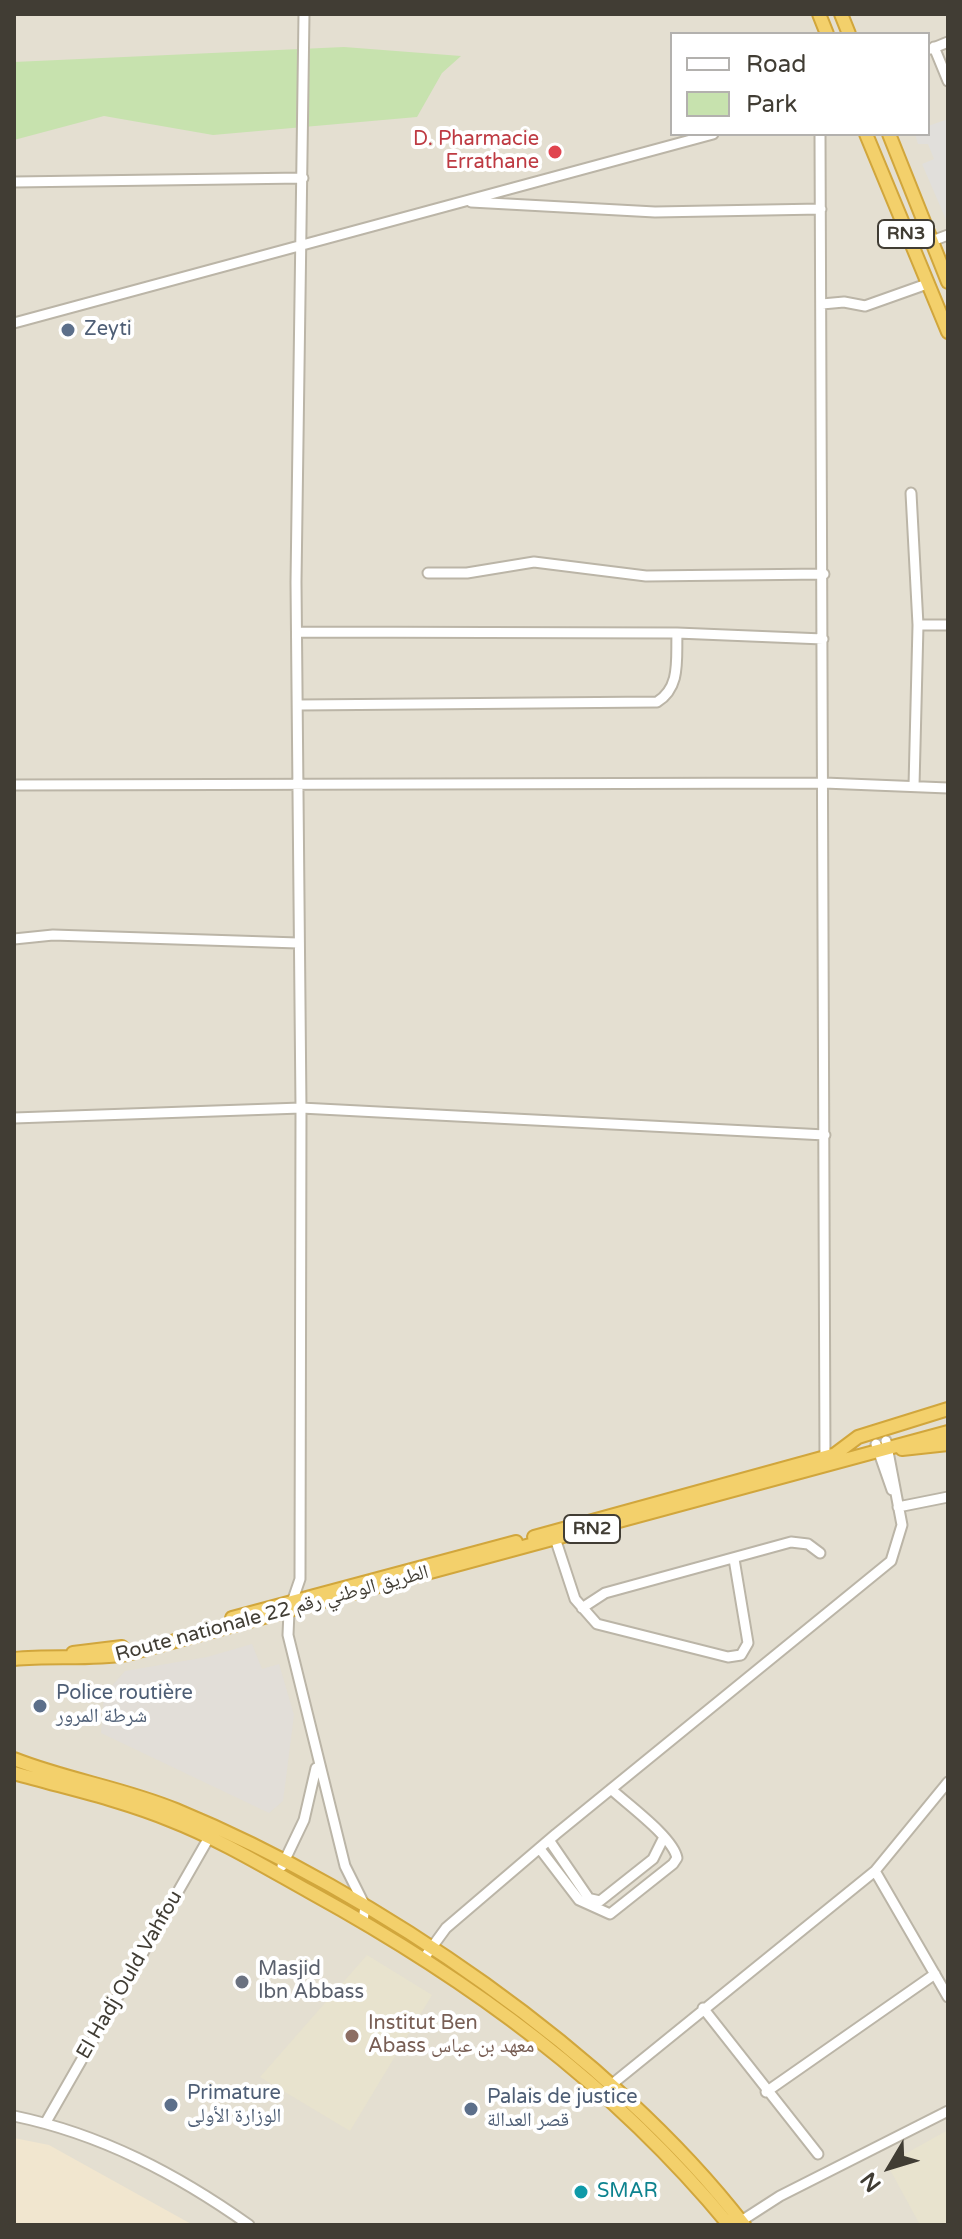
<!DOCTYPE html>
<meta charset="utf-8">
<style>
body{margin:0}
#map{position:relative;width:962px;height:2239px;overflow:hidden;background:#f0ede3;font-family:"Varela Round",sans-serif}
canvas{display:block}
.frame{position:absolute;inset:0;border:16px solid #413d34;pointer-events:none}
.legend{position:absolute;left:670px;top:32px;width:260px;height:104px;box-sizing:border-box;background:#fff;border:2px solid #b3b1ae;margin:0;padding:10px 14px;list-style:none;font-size:24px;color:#413d34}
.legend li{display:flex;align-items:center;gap:16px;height:40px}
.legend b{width:40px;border:2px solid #b3b1ae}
.north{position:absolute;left:850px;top:2127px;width:80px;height:80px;-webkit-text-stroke:6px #fff;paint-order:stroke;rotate:232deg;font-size:22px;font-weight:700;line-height:32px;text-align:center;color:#413d34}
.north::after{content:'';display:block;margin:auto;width:28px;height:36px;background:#413d34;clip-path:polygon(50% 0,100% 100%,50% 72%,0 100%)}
</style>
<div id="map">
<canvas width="962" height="2239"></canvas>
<div class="frame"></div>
<ul class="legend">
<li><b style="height:10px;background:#fff"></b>Road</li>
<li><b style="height:22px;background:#c7e2ae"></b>Park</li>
</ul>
<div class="north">N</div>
</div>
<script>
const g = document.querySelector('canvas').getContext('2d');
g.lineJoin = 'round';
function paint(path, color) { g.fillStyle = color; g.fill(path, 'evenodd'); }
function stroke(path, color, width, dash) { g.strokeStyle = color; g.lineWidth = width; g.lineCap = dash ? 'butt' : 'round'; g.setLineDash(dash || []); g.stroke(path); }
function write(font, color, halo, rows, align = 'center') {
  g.font = font + ' "Varela Round","Noto Naskh Arabic",sans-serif'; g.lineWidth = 8; g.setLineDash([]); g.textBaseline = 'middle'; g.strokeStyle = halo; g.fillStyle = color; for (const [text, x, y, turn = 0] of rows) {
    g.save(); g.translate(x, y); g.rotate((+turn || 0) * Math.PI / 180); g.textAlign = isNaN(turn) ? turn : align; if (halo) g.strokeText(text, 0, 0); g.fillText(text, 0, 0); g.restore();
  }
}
paint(new Path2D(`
 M14 14H948V2225H14ZM672 34H928V134H672Z`), '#e4dfd1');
paint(new Path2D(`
 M14 2138 49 2145 193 2225H14Z`), '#f1e6cf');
paint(new Path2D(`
 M252 1644 262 1669 279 1664 294 1715 283 1801 269 1813 101 1733 104 1695 125 1671 207 1657Z`), '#e2ded8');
paint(new Path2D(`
 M367 1955 432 1995 350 2131 260 2077Z
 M948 2130V2225H920L887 2164Z`), '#e8e3ce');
paint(new Path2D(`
 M344 47 461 56 442 73 417 117 213 135 104 116 14 140V62Z`), '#c7e2ae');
paint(new Path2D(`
 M948 119V222H947L922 164 934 159 928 144H918L915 134H928V126Z`), '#e1dfdb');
const minor = new Path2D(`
 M304 14 296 582 301 1108 300 1579 289 1611 288 1635 345 1866 365 1906 363 1921
 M934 47 948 81
 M931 49 948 42
 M820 134 825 1457
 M14 182 303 178
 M471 202 655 212 821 209
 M932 241 948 235
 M822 304 844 302 865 306 927 284
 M14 323 713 134
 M911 493 918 625 914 786
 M428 573H467L534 562 646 576 824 574
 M918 625H948
 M298 632 677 633 823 639
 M299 705 657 702C681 687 676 660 677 633
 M14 785 824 783 948 788
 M14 939 53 935 298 943
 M14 1118 301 1108 825 1135
 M876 1444 892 1490
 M898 1507 948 1497
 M554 1535 575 1599 597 1624 728 1657 741 1655 748 1643 734 1559
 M582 1608 605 1593 791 1542 808 1544 820 1553
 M549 1840 592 1903
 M540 1849 579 1900 610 1914 673 1864 677 1858C673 1837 628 1805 611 1789
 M282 1866 304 1820 316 1768
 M875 1871 948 1997
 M591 1899 600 1901 653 1859 664 1837
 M424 1958 446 1928 556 1834 891 1561 902 1525 886 1441
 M703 2008 818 2154
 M611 2085 875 1871 948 1782
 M766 2092 935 1974
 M14 2116C101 2134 177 2174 249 2225
 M46 2122 211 1834
 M735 2225 780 2196 948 2111`);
const highway = new Path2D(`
 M819 14 827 34
 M841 14 849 34
 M866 134 948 332
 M889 134 948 282
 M902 1449 948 1444
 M834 1455 858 1437 948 1409
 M534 1537 840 1453
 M232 1618 516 1542
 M73 1653 122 1647
 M14 1659C52 1655 88 1660 127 1654L948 1432
 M14 1759C67 1780 123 1788 176 1810 375 1892 612 2054 744 2225
 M14 1773C66 1788 119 1799 170 1820 219 1839 265 1867 310 1892 470 1980 612 2083 729 2225`);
stroke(minor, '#bbb5a7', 13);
stroke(highway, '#d1a63c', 16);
stroke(minor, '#fff', 9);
stroke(highway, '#f3d06b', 12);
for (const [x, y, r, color] of [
 [555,152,8,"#e0444e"],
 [68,330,8,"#5c6f8a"],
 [40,1706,8,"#5c6f8a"],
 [242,1982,8,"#6b7280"],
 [352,2036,8,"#8d6e63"],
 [171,2105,8,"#5c6f8a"],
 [471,2109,8,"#5c6f8a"],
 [581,2192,8,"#0f9aa8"]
]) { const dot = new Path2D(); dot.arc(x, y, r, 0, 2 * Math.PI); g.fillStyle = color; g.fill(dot); stroke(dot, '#fff', 3); }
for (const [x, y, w] of [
 [906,234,56],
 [592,1529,56]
]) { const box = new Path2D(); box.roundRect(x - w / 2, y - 14, w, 28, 6); g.fillStyle = '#fff'; g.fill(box); stroke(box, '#413d34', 2); }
write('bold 18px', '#413d34', null, [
 ["RN3",906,234],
 ["RN2",592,1529]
]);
write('20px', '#be3a42', '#fff', [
 ["D. Pharmacie",539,140],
 ["Errathane",539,163]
], 'right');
write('20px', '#4e5e75', '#fff', [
 ["Zeyti",84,330],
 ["Police routière",56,1694],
 ["شرطة المرور",56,1717],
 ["Primature",187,2094],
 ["الوزارة الأولى",187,2117],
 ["Palais de justice",487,2098],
 ["قصر العدالة",487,2121]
], 'left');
write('20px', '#413d34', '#fff', [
 ["Route nationale 22 الطريق الوطني رقم",272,1614,-15],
 ["El Hadj Ould Vahfou",130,1975,-60]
]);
write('20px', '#5b616d', '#fff', [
 ["Masjid",258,1970],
 ["Ibn Abbass",258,1993]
], 'left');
write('20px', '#785e54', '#fff', [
 ["Institut Ben",368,2024],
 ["Abass معهد بن عباس",368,2047]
], 'left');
write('20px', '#0d838f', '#fff', [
 ["SMAR",597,2192]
], 'left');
</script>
